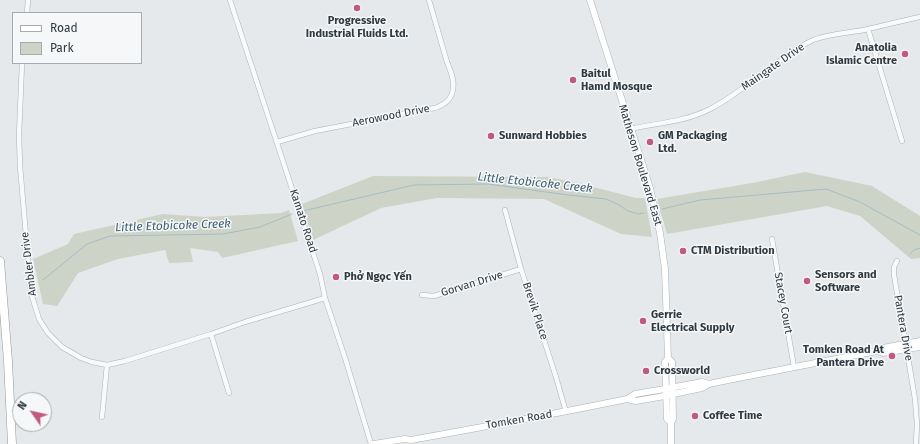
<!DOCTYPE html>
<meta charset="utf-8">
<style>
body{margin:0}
#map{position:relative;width:920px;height:444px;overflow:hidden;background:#e5e9eb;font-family:"Fira Sans",sans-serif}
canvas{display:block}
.legend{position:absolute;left:12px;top:12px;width:130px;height:52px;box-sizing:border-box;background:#f5f7f8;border:1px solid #a5abaf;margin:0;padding:5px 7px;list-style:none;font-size:12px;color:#2e3942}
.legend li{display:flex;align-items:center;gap:8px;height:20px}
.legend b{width:20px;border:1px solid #a5abaf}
.north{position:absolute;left:12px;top:392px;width:40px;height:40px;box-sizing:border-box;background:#f5f7f8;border:1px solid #a5abaf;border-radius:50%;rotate:304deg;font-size:11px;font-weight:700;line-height:16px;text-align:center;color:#2e3942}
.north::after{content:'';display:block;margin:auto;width:14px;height:18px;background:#c05a7f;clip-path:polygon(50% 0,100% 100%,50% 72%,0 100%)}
</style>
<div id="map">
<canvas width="920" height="444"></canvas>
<ul class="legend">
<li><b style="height:5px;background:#fff"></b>Road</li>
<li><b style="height:11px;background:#cdd4c7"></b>Park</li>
</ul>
<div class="north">N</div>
</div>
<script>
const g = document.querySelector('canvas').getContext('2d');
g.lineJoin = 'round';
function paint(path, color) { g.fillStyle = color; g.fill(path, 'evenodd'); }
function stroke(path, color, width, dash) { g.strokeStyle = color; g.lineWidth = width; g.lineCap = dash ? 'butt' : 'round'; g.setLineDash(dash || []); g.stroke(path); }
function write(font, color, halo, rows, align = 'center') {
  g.font = font + ' "Fira Sans",sans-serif'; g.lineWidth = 3; g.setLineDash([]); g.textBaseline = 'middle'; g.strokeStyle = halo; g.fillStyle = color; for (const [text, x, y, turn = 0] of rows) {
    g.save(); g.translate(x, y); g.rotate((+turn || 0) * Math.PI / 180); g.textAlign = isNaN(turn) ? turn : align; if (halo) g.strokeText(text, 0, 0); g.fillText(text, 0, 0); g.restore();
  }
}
paint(new Path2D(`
 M805 172 872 186 920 216V258L911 259 860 216 827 206 667 234 657 199 752 183Z
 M373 176 547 177 574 182 636 198H645L652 237 621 234 544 199 437 198 381 208 313 240 302 204Z
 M289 210 298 241 222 258 218 252 190 248 193 262 169 263 165 250 118 259 78 273 57 306 43 304 33 259 68 244 74 234 163 214 206 217 281 213Z`), '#cdd4c7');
stroke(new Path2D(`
 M662 209 700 200 826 189 860 202 920 235
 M303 211 414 185 488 184 568 195 606 199 619 205 628 211 638 214 644 213
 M910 254 914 250 920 248
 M43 280 87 244 110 236 223 234 260 227 292 214`), '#a4bcc7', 1);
const street = new Path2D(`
 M230 0 320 274 325 298 346 361 371 444
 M27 13 28 0
 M868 29 902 141
 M22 63 19 135 20 166 31 293 39 319 48 333 62 347 81 358 92 362 107 365 125 361 211 334 245 322 325 298
 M630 129C657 123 685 122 710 109 732 98 756 78 777 63 789 54 800 46 813 40 829 34 847 33 864 30 882 26 901 21 920 17
 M277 142 315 131 435 108C444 105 452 99 453 89 455 80 450 70 447 62 441 41 435 21 429 0
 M505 210 521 269 556 377 566 412
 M772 239 794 367
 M897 261 894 267V275L915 399 917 424 916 444
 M422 295 434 296 521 269
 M211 334 229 393
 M102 417 107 365`);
const secondary = new Path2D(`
 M590 0 650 188 660 233 665 269 668 358 665 362 667 419 671 422
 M877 351 883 353 920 347
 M668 358 672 362 673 419 671 422V444
 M627 399 636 401 659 397 702 388 709 384 728 380 877 351 883 348 920 341
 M374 444 405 439 411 440C483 427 555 414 627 399L635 394 659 390 702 382 709 384`);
const highway = new Path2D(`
 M0 261 8 361 12 444`);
stroke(street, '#aab1b5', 5.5);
stroke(secondary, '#aab1b5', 7);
stroke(highway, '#8e99a0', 9);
stroke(street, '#f7f9fa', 4.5);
stroke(secondary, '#fff', 6);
stroke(highway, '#fff', 8);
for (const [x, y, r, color] of [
 [357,8,4,"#c05a7f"],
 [905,54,4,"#c05a7f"],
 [573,80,4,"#c05a7f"],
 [491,136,4,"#c05a7f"],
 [650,142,4,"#c05a7f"],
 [683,251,4,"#c05a7f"],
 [336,277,4,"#c05a7f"],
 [807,281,4,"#c05a7f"],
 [643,321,4,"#c05a7f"],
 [892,356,4,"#c05a7f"],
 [646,371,4,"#c05a7f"],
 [695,416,4,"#c05a7f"]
]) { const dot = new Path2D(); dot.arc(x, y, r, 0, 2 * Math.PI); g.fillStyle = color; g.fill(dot); stroke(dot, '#f5f7f8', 1.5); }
write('bold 11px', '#2e3942', '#f5f7f8', [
 ["Progressive",357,21,"center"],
 ["Industrial Fluids Ltd.",357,34,"center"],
 ["Anatolia",897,48,"right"],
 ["Islamic Centre",897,61,"right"],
 ["Baitul",581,74],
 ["Hamd Mosque",581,87],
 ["Sunward Hobbies",499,136],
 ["GM Packaging",658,136],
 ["Ltd.",658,149],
 ["CTM Distribution",691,251],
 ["Sensors and",815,275],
 ["Software",815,288],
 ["Phở Ngọc Yến",344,277],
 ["Gerrie",651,315],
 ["Electrical Supply",651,328],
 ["Tomken Road At",884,350,"right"],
 ["Pantera Drive",884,363,"right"],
 ["Crossworld",654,371],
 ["Coffee Time",703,416]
], 'left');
write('11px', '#2e3942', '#f5f7f8', [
 ["Maingate Drive",773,67,-35],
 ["Aerowood Drive",391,116,-11],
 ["Matheson Boulevard East",640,165,73],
 ["Kamato Road",303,221,72],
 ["Ambler Drive",29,264,-97],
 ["Gorvan Drive",472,284,-17],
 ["Stacey Court",783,303,80],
 ["Brevik Place",535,311,72],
 ["Pantera Drive",903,328,80],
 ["Tomken Road",519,420,-10]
]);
write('italic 12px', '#3d5f71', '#f5f7f8', [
 ["Little Etobicoke Creek",535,183,6],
 ["Little Etobicoke Creek",173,226,-2]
]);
</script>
